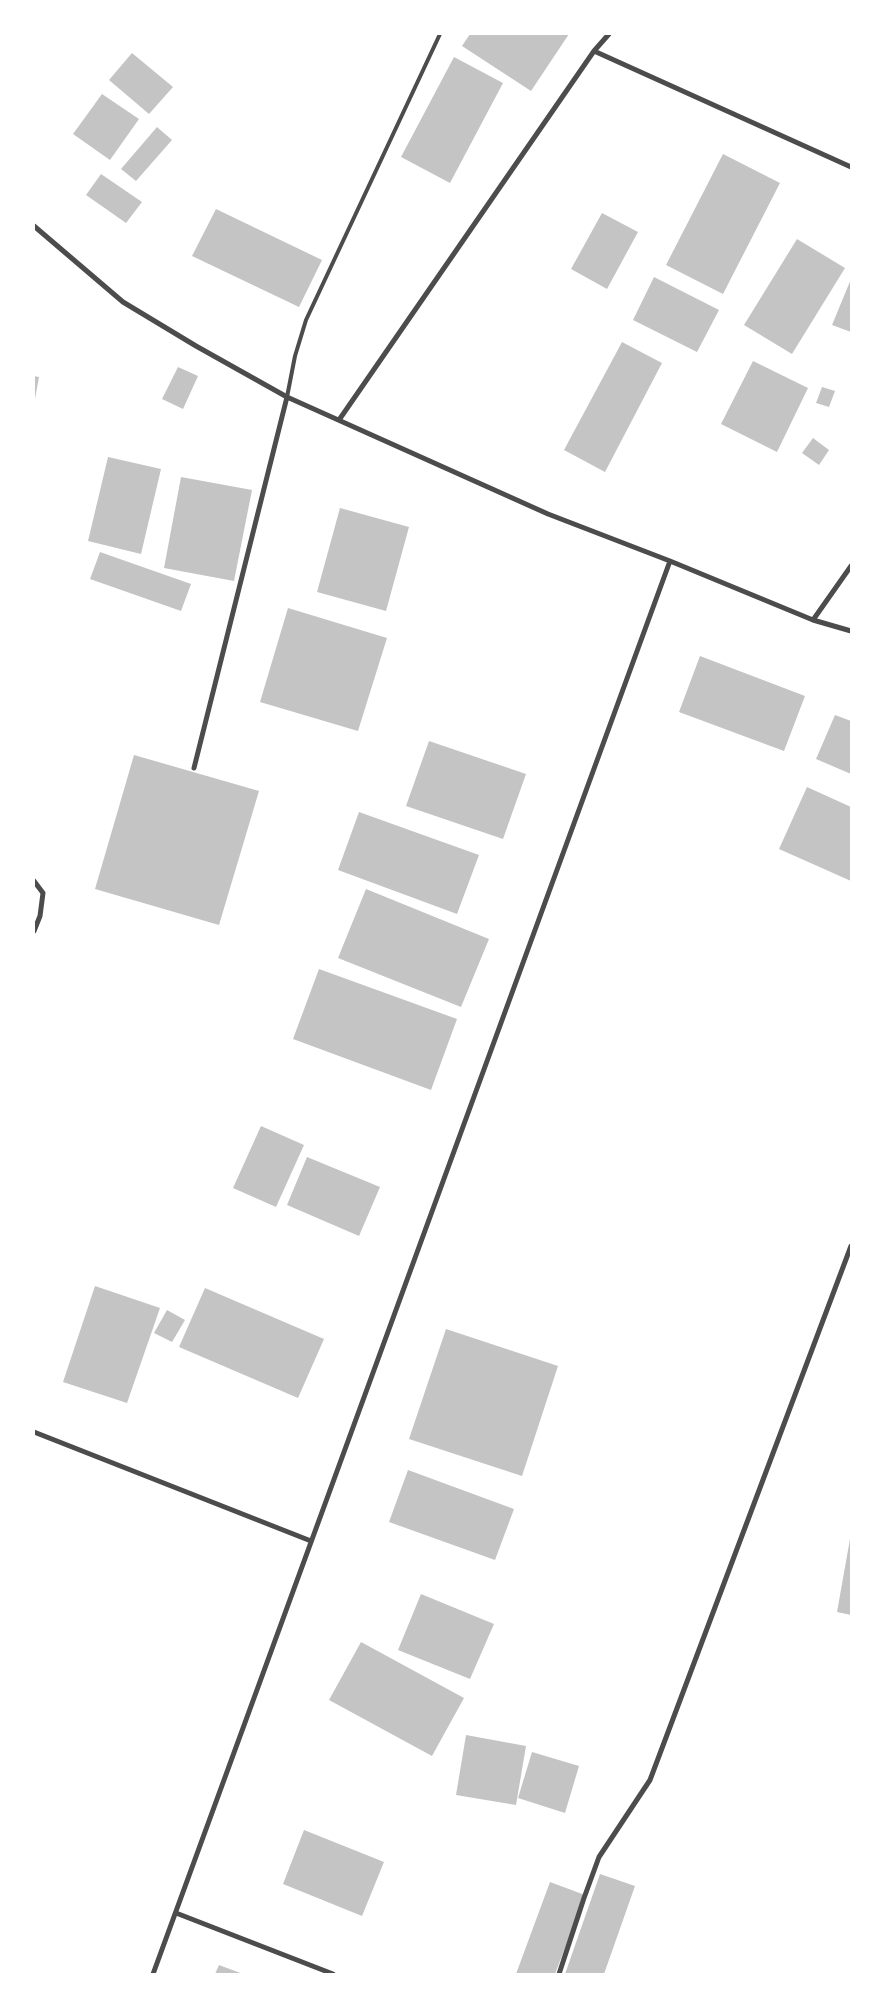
<!DOCTYPE html>
<style>
body{margin:0}
#map{position:relative;width:885px;height:2008px;overflow:hidden;background:#fff;font-family:"Noto Sans",sans-serif}
canvas{display:block}
.frame{position:absolute;inset:0;border:35px solid #fff;pointer-events:none}
</style>
<div id="map">
<canvas width="885" height="2008"></canvas>
<div class="frame"></div>
</div>
<script>
const g = document.querySelector('canvas').getContext('2d');
g.lineJoin = 'round';
function paint(path, color) { g.fillStyle = color; g.fill(path, 'evenodd'); }
function stroke(path, color, width, dash) { g.strokeStyle = color; g.lineWidth = width; g.lineCap = dash ? 'butt' : 'round'; g.setLineDash(dash || []); g.stroke(path); }
paint(new Path2D(`
 M470 34H569L531 91 462 46Z
 M132 53 173 87 149 114 109 80Z
 M454 57 503 83 450 183 401 157Z
 M102 94 139 119 110 160 73 134Z
 M157 127 172 140 136 181 121 169Z
 M723 154 780 183 723 294 666 265Z
 M101 174 142 202 126 223 86 195Z
 M216 209 322 260 299 307 192 256Z
 M602 213 638 232 607 289 571 269Z
 M797 239 845 268 792 354 744 325Z
 M654 277 719 310 697 352 633 320Z
 M851 279V332L832 325Z
 M622 342 662 363 605 472 564 450Z
 M753 361 808 388 777 452 721 424Z
 M178 367 198 376 183 409 162 399Z
 M34 376 39 377 35 399H34Z
 M822 387 835 391 829 407 816 403Z
 M813 438 829 450 819 465 802 453Z
 M108 457 161 469 141 554 88 541Z
 M181 477 252 490 234 581 164 568Z
 M340 508 409 527 386 611 317 592Z
 M100 552 191 584 181 611 90 579Z
 M288 608 387 638 358 731 260 702Z
 M700 656 805 696 784 751 679 712Z
 M835 715 851 721V774L816 759Z
 M429 741 526 774 503 839 406 806Z
 M134 755 259 791 219 925 95 889Z
 M807 787 851 807V881L779 849Z
 M359 812 479 855 457 914 338 870Z
 M366 889 489 939 461 1007 338 958Z
 M319 969 457 1019 431 1090 293 1039Z
 M261 1126 304 1145 276 1207 233 1188Z
 M307 1157 380 1187 359 1236 287 1205Z
 M95 1286 160 1308 127 1403 63 1382Z
 M205 1288 324 1339 298 1398 179 1347Z
 M167 1310 185 1320 172 1342 154 1333Z
 M446 1329 558 1366 522 1476 409 1439Z
 M408 1470 514 1509 495 1560 389 1522Z
 M850 1539H851V1615L837 1612Z
 M421 1594 494 1624 470 1679 398 1650Z
 M361 1642 464 1698 432 1756 329 1700Z
 M466 1735 526 1746 516 1805 456 1795Z
 M532 1752 579 1766 565 1813 518 1798Z
 M304 1830 384 1862 362 1916 283 1884Z
 M600 1874 635 1886 604 1974H565Z
 M550 1882 585 1895 555 1974H516Z
 M219 1965 243 1974H215Z`), '#c4c4c4');
stroke(new Path2D(`
 M287 397 295 356 306 320 440 34`), '#4c4c4c', 4);
stroke(new Path2D(`
 M594 51 851 167
 M34 226 123 302 196 346 287 397 548 514 670 561 813 620 851 631
 M339 420 594 51 609 34
 M813 620 851 566
 M194 768 287 397
 M34 881 43 893 40 916 34 931
 M34 1432 311 1541
 M176 1913 333 1974
 M153 1974 670 561
 M559 1974 584 1898 599 1857 650 1780 851 1246`), '#4c4c4c', 5);
</script>
